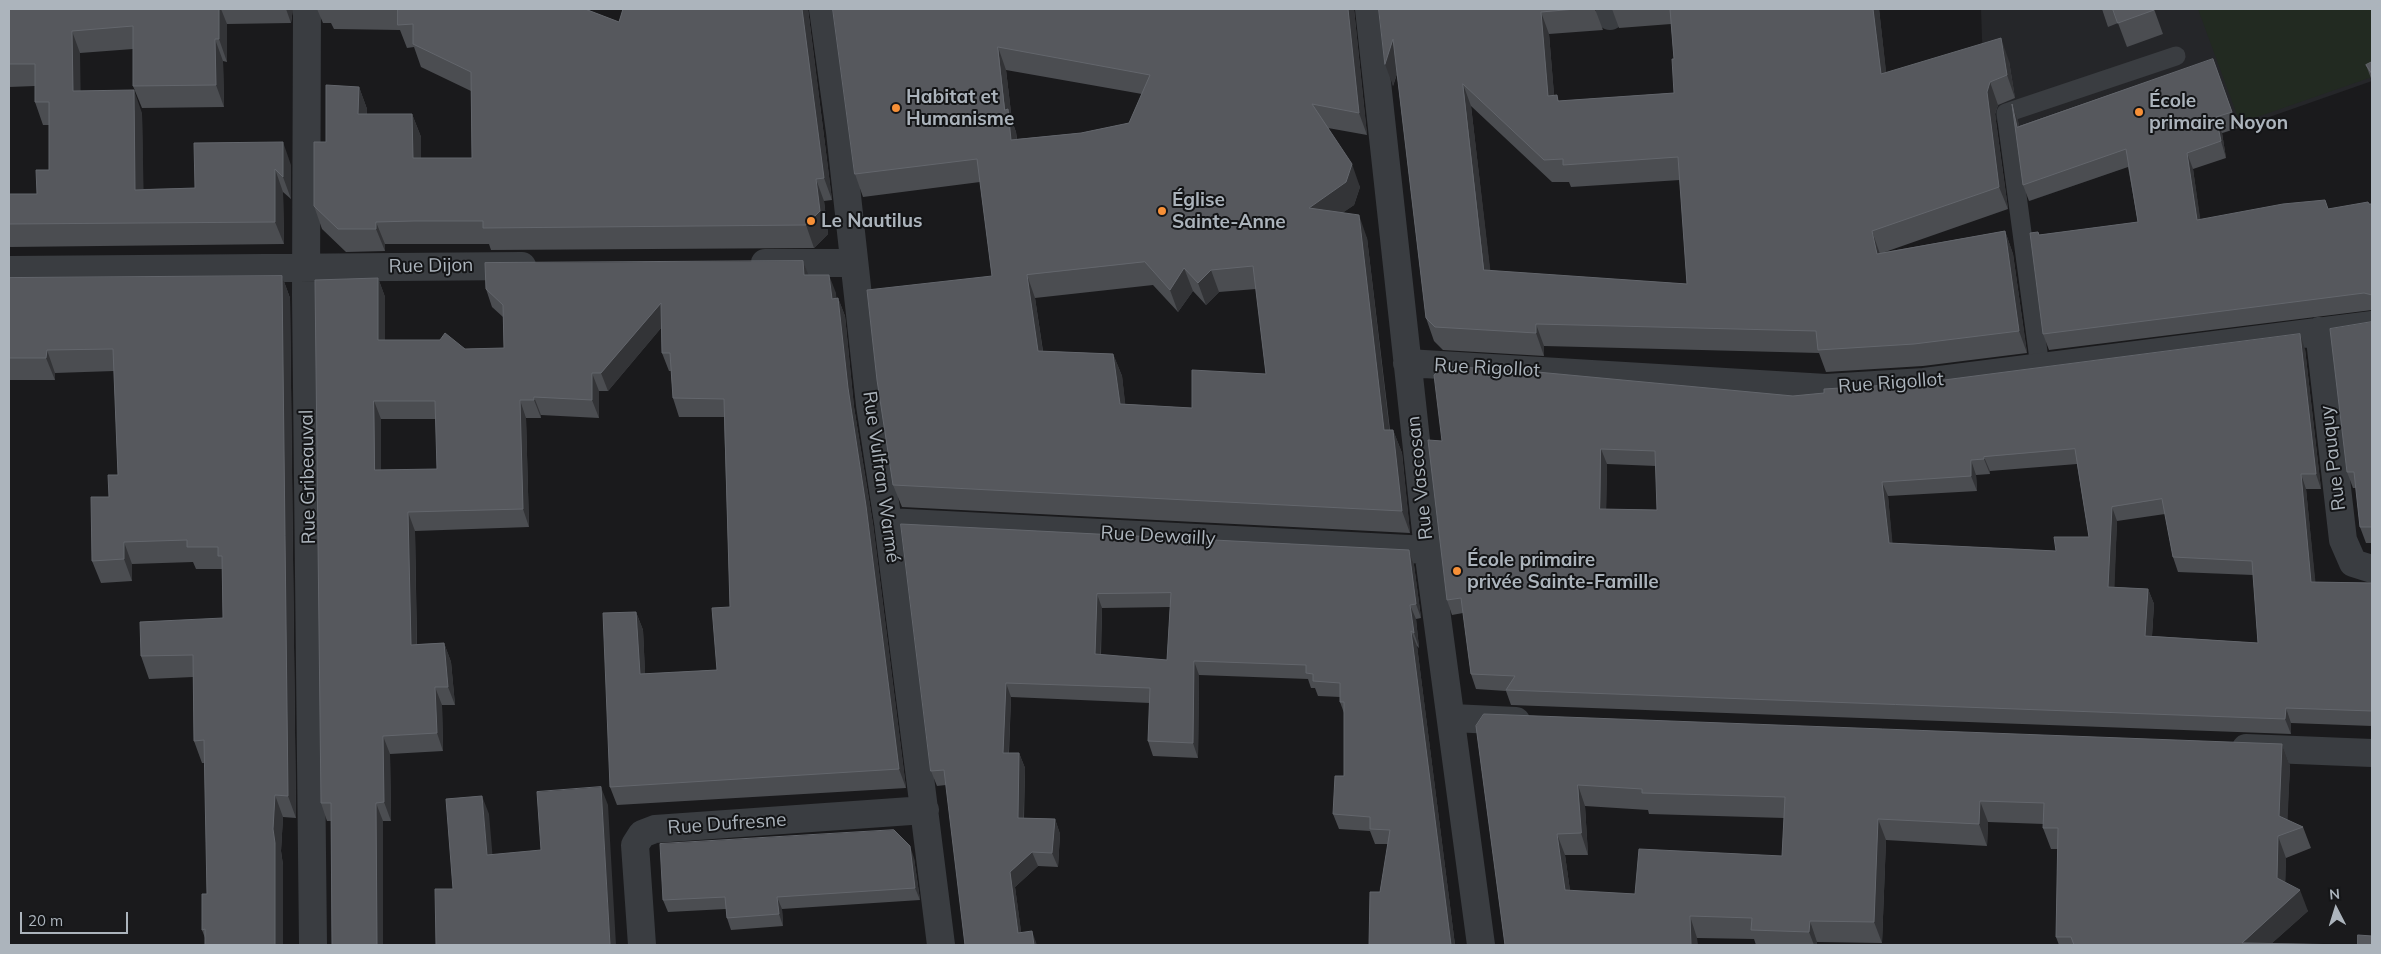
<!DOCTYPE html>
<meta charset="utf-8">
<style>
body{margin:0}
#map{position:relative;width:2381px;height:954px;overflow:hidden;background:#1a1a1c;font-family:Mulish,sans-serif}
canvas{display:block}
.frame{position:absolute;inset:0;border:10px solid #acb4bc;pointer-events:none}
.north{position:absolute;left:2311px;top:884px;width:50px;height:50px;-webkit-text-stroke:4px #141517;paint-order:stroke;rotate:355deg;font-size:14px;font-weight:700;line-height:20px;text-align:center;color:#acb4bc}
.north::after{content:'';display:block;margin:auto;width:18px;height:22px;background:#acb4bc;clip-path:polygon(50% 0,100% 100%,50% 72%,0 100%)}
.scale{position:absolute;left:20px;top:912px;width:108px;height:22px;box-sizing:border-box;border:2px solid #acb4bc;border-top:0;padding-left:6px;font-size:15px;line-height:18px;white-space:nowrap;color:#acb4bc;-webkit-text-stroke:4px #141517;paint-order:stroke}
</style>
<div id="map">
<canvas width="2381" height="954"></canvas>
<div class="frame"></div>
<div class="north">N</div>
<div class="scale">20 m</div>
</div>
<script>
const g = document.querySelector('canvas').getContext('2d');
g.lineJoin = 'round';
function paint(path, color) { g.fillStyle = color; g.fill(path, 'evenodd'); }
function stroke(path, color, width, dash) { g.strokeStyle = color; g.lineWidth = width; g.lineCap = dash ? 'butt' : 'round'; g.setLineDash(dash || []); g.stroke(path); }
function write(font, color, halo, rows, align = 'center') {
  g.font = font + ' Mulish,sans-serif'; g.lineWidth = 4; g.setLineDash([]); g.textBaseline = 'middle'; g.strokeStyle = halo; g.fillStyle = color; for (const [text, x, y, turn = 0] of rows) {
    g.save(); g.translate(x, y); g.rotate((+turn || 0) * Math.PI / 180); g.textAlign = isNaN(turn) ? turn : align; if (halo) g.strokeText(text, 0, 0); g.fillText(text, 0, 0); g.restore();
  }
}
paint(new Path2D(`
 M1981 9H2372V81L2030 201 1986 95 1983 68Z`), '#252629');
paint(new Path2D(`
 M2198 9H2372V77L2240 123Z`), '#222a21');
stroke(new Path2D(`
 M2040 367 2006 113 2176 56`), '#3a3d41', 19);
stroke(new Path2D(`
 M307 9 306 295 313 945
 M823 9 840 132 870 405 888 522 941 945
 M1369 9 1428 550 1481 945
 M1610 9V16
 M765 263H854
 M9 270 522 266
 M2319 331 2343 540 2353 563 2372 569
 M1407 363 1826 388 1924 382 2372 325
 M888 522 1428 550
 M1452 718 1516 721
 M2246 748 2372 753
 M642 945 635 845 642 834 655 829 925 810`), '#3a3d41', 28);
paint(new Path2D(`
 M9 9H293L291 23 227 24V62L223 61 224 107 142 108 133 86V49L80 53V91L142 113 143 189 195 188 291 165V199L283 192 284 244 9 247V194H37L49 170V125H43L35 102V86L9 87Z
 M317 9H585L619 22 623 9H808L832 200 824 201 828 234 814 248 491 250 489 244H385V251L346 252 322 229 314 206 326 142 359 87 367 109V114H412L421 137V158H472L471 91 421 67 414 47 407 48 400 30 334 29 331 23H323Z
 M833 9H1354L1367 135 1328 128 1360 187 1354 205 1342 213 1367 238 1390 430H1393L1402 453 1410 533 902 507 893 485 992 276 980 182 863 197 855 174ZM1006 70 1142 94 1129 123 1081 133 1017 139 1016 132 1012 121ZM1153 285 1178 312 1193 291 1206 305 1219 292 1256 289 1266 374 1192 408 1125 404 1122 376 1113 354 1043 351 1035 298Z
 M1379 9H1595L1603 30 1549 34 1554 95 1559 101 1674 93V59L1671 24 1619 28 1612 9H1879L1886 73 2009 61 2015 98 1998 105 1995 114 2008 209 1885 252 2005 231 2013 254 2027 353 1923 366 1826 372 1819 353 1544 346V356L1443 350 1434 341 1426 318 1397 74 1393 86ZM1471 106 1552 182H1569L1571 187 1680 180 1687 284 1490 271Z
 M2102 9H2154L2163 34 2127 47 2118 23 2108 27Z
 M2213 59 2238 128 2222 133 2226 158 2193 169 2200 220 2328 209 2372 204V310L2049 350 2043 334 2038 232 2039 235 2138 222 2128 167 2029 201 2023 185 2012 104 2018 121 2019 126Z
 M2372 62V81L2366 65Z
 M803 261 808 275 836 293V298H838L845 316 854 407 873 524 906 788 617 805 610 787 636 612 643 630 645 674 717 670 730 607 724 417H679L673 398 671 371H669L662 353 661 328 608 391H599V418L541 415V418H526L529 527 415 531 417 644 444 643 451 662 455 705H442L443 751 390 754 391 821H383V945H332L331 821H327L321 803 378 278 385 297V340L465 349 504 348 503 317 492 307 486 289ZM381 419H436L437 469 381 470Z
 M282 276 290 298 296 818 283 817 281 851 283 865V945H205V938L202 930 207 894 205 763H202L194 741 193 677 149 679 141 656 223 618 222 569H196L193 562 132 564V581L101 583 92 561 109 497 118 475 114 371 55 373V380H9V278Z
 M2372 322V543H2366L2360 527 2356 488H2353L2347 472Z
 M2305 349 2321 489H2306L2315 582 2372 583V726L2291 723V734L1511 705 1506 691 1476 689 1471 674 1463 613 1452 615 1447 600 1442 441 1793 396 1921 383ZM1607 464 1656 466 1657 510 1606 509ZM2077 464 2089 537 2056 551 1892 543 1888 496 1977 491 1976 475 1990 474V471ZM2165 514 2173 557 2178 572 2253 575 2258 643 2152 636 2154 604 2148 589 2114 587 2117 521Z
 M901 524 1409 550 1414 565 1421 618 1416 619 1419 648 1417 646 1455 945H1369L1380 892 1388 844H1375L1370 831 1339 829 1333 814 1344 776V713L1340 702V697L1318 696 1315 688H1311L1308 679 1199 675 1198 758 1153 756 1148 741 1150 703 1011 697 1009 753H1019L1025 768 1024 818 1055 819 1060 834 1058 867 1038 866 1015 887 1021 932 965 945 946 785 937 786 931 771ZM1170 607 1167 660 1101 655 1102 608Z
 M1476 726 2282 744 2290 766 2287 820 2303 827 2311 848 2286 858 2285 882 2308 911 2272 943 2351 945H2059L2056 937 2058 849H2051L2043 828 2044 824 1988 822 1987 846 1886 840 1882 943 1817 942V945H1756L1754 939 1697 938 1505 945ZM1585 806 1648 810 1649 814 1784 818 1782 856 1635 894 1570 891 1565 855H1588Z
 M914 858 920 900 782 909 783 926 731 930 727 918 726 909 668 912 663 900Z`), '#4b4d51');
paint(new Path2D(`
 M219 9H221L227 24V62L219 39Z
 M286 9H293L291 23Z
 M802 9H808L832 200 824 178Z
 M1348 9H1354L1367 135 1359 113Z
 M1873 9H1879L1889 97 1881 74Z
 M1541 12 1549 34 1556 118 1548 96Z
 M72 31 80 53 81 114 73 91Z
 M2001 38 2009 61 2015 98 2007 75Z
 M215 39 223 61 224 107 216 85Z
 M1393 39 1401 61 1393 86 1385 64Z
 M998 47 1006 70 1012 121 1016 132 1019 162 1011 140 1005 110Z
 M1990 82 1998 105 1995 114 2008 209 1999 187 1987 92Z
 M1463 84 1471 106 1493 293 1484 270Z
 M359 87 367 109 366 137 358 114Z
 M134 90 142 113 144 212 135 190Z
 M2012 104 2018 121 2023 143 2017 127Z
 M412 114 421 137V181L413 158Z
 M2216 117 2222 133 2226 158 2221 141Z
 M283 142 291 165V199L283 177Z
 M2187 153 2193 169 2203 237 2197 220Z
 M1352 164 1360 187 1354 205 1318 230 1309 208Z
 M275 169 283 192 284 244 275 222Z
 M816 179 824 201 828 234 814 248 806 225Z
 M1359 215 1367 238 1392 452 1384 430Z
 M376 222 385 244V251L376 229Z
 M1872 231 1880 254H1877Z
 M2005 231 2013 254 2027 353 2019 331Z
 M803 261 810 279 804 275Z
 M1184 268 1193 291 1178 312 1170 290Z
 M1211 270 1219 292 1206 305 1198 283Z
 M829 275 836 293 838 317 832 299Z
 M1027 275 1035 298 1046 373 1038 351Z
 M282 276 290 298 296 818 288 796Z
 M378 278 385 297V359L378 340Z
 M838 298 845 316 854 407 873 524 906 788 899 769 848 388Z
 M661 303 667 321 608 391 601 373Z
 M1536 324 1544 346V356L1536 333Z
 M2300 334 2305 349 2321 489 2316 474Z
 M47 350 55 373V380L46 358Z
 M1113 354 1122 376 1128 427 1120 404Z
 M592 373 599 391V418L592 400Z
 M534 397 541 415V418L534 400Z
 M520 400 526 418 529 527 523 509Z
 M374 401 381 419V488L375 470Z
 M1393 430 1402 453 1410 533 1402 511Z
 M1601 449 1607 464 1606 524 1600 509Z
 M1984 457 1990 471V474L1984 459Z
 M1971 460 1976 475 1977 491 1971 476Z
 M2301 474 2306 489 2317 597 2311 582Z
 M1882 482 1888 496 1894 558 1889 543Z
 M2112 507 2117 521 2114 602 2108 587Z
 M408 512 415 531 417 663 411 645Z
 M124 542 132 564V581L124 559Z
 M1409 550 1414 565 1421 618 1416 604Z
 M2148 589 2154 604 2151 651 2145 636Z
 M1097 594 1102 608 1100 669 1095 654Z
 M1410 605 1416 619 1419 648 1414 633Z
 M636 612 643 630 646 692 640 674Z
 M1411 631 1417 646 1455 945H1451Z
 M444 643 451 662 455 705 448 687Z
 M1194 661 1199 675 1198 758 1193 743Z
 M1006 683 1011 697 1008 767 1003 753Z
 M435 687 442 705 443 751 437 733Z
 M2286 708 2291 723V734L2285 719Z
 M383 736 390 754 391 821 384 802Z
 M2282 744 2290 766 2287 833 2279 816Z
 M1019 753 1025 768 1023 832 1018 818Z
 M1578 785 1585 806 1588 855 1581 833Z
 M601 787 608 805 616 945H610Z
 M275 795 283 817 281 851 283 865V945H275L273 829Z
 M482 796 489 814 494 873 487 855Z
 M1980 801 1988 822 1987 846 1979 824Z
 M376 803 383 821V945H377Z
 M1055 819 1060 834 1058 867 1052 853Z
 M1878 819 1886 840 1882 943 1874 922Z
 M1557 834 1565 855 1573 912 1565 890Z
 M2278 836 2286 858 2285 899 2277 878Z
 M910 846 914 858 920 900 915 888Z
 M1032 852 1038 866 1015 887 1023 945 1018 933 1010 872Z
 M2300 890 2308 911 2270 945 2242 943Z
 M777 897 782 909 783 926 779 914Z
 M1690 916 1697 938 1698 945H1691Z
 M1810 921 1817 942V945H1814L1809 932Z
 M1032 931 1037 945H1034Z`), '#333437');
const building = new Path2D(`
 M9 9H219V39H215L216 85 133 86V26L72 31 73 91 134 90 135 190 195 188 194 143 283 142V177L275 169V222L9 224V194H37L36 170H49V102H35V64H9Z
 M398 9H585L619 22 623 9H802L824 178 816 179 820 211 806 225 483 228V221H414L376 222V229H338L314 206V142H326V85L359 87 358 114H412L413 158H472L471 72 413 44V24L398 25Z
 M833 9H1348L1359 113 1312 104 1352 164 1346 182 1309 208 1359 215 1384 430H1393L1402 511 893 485 877 380 867 290 992 276 977 159 855 174ZM998 47 1150 75 1129 123 1081 133 1011 140 1008 109 1005 110ZM1145 262 1170 290 1184 268 1198 283 1211 270 1253 266 1266 374 1192 370V408L1120 404 1113 354 1038 351 1027 275Z
 M1379 9H1576L1541 12 1548 96 1557 95 1558 101 1674 93 1672 59H1674L1670 9H1873L1881 74 2001 38 2007 75 1990 82 1987 92 1999 187 1872 231 1877 254 2005 231 2019 331 1914 344 1818 350 1816 331 1536 324V333L1435 327 1426 318 1393 39 1385 64ZM1463 84 1544 160 1563 159V165L1678 157 1687 284 1484 270Z
 M2113 9H2154V10L2118 23Z
 M2213 59 2232 112 2216 117 2221 141 2187 153 2197 220 2283 204 2325 200 2328 209 2368 202 2369 204H2372V295L2364 293 2043 334 2030 233 2038 232 2039 235 2138 222 2126 149 2023 185 2012 104 2017 127Z
 M2372 62V74L2366 65Z
 M803 261 804 275H829L832 299 838 298 848 388 866 506 899 769 610 787 603 613 636 612 640 674 717 670 712 608 730 607 724 399 673 398 670 353H662L661 303 601 373H592V400L534 397V400H520L523 509 408 512 411 645 444 643 448 687H435L437 733 383 736 384 802 376 803 377 945H332L331 803H321L315 280 378 278V340H440L445 333 465 349 504 348 503 305 486 289 485 263ZM374 401H435L437 469 375 470Z
 M282 276 288 796 275 795 273 829 275 843V945H205V929L202 930V894H207L204 740 194 741 193 655 141 656 140 622 223 618 222 556H218V547H187V540L124 542V559L92 561 91 497H109L108 475H118L113 349 47 350 46 358H9V278Z
 M2372 322V527H2360L2354 472H2347L2330 329Z
 M2300 334 2316 474H2301L2311 582 2372 583V711L2286 708 2285 719 1506 690 1515 676 1471 674 1461 598 1447 600 1428 440 1442 441 1434 375 1444 366 1537 372 1793 396 1824 393V389L1921 383ZM1601 449 1655 451 1657 510 1600 509ZM2075 449 2089 537H2054L2056 551 1889 543 1882 482 1971 476V460L1984 459V457ZM2162 499 2173 557 2252 561 2258 643 2145 636 2148 589 2108 587 2112 507Z
 M901 524 1409 550 1416 604 1410 605 1414 633 1411 631 1451 945H1369L1370 892H1380L1390 830 1370 829V817L1333 814 1335 776H1344V702H1340V683L1313 681V674L1306 673V665L1194 661 1193 743 1148 741 1150 688 1006 683 1003 753H1019L1018 818 1055 819 1052 853 1032 852 1010 872 1018 933 1032 931 1034 945H965L944 770 931 771ZM1171 593 1167 660 1095 654 1097 594Z
 M1484 714 2282 744 2279 816 2303 827 2278 836 2277 878 2300 890 2242 943 2351 945H2074L2071 937H2056L2058 828H2043L2044 803 1980 801 1979 824 1878 819 1874 922 1810 921 1809 932 1751 930 1752 918 1690 916 1691 945H1505L1476 726ZM1578 785 1642 789V793L1785 797 1782 856 1639 849 1635 894 1565 890 1557 834 1581 833Z
 M601 787 610 945H436L435 889H453L446 799 482 796 487 855 541 850 537 792Z
 M894 830 910 846 915 888 777 897 779 914 727 918 725 897 663 900 660 844Z
 M2358 935 2372 936V945H2358Z`);
paint(building, '#56585d');
stroke(building, '#63666c', 1);
for (const [x, y, r, color] of [
 [896,108,5,"#f79037"],
 [2139,112,5,"#f79037"],
 [1162,211,5,"#f79037"],
 [811,221,5,"#f79037"],
 [1457,571,5,"#f79037"]
]) { const dot = new Path2D(); dot.arc(x, y, r, 0, 2 * Math.PI); g.fillStyle = color; g.fill(dot); stroke(dot, '#141517', 2); }
write('bold 19px', '#acb4bc', '#141517', [
 ["Habitat et",906,97],
 ["Humanisme",906,119],
 ["École",2149,101],
 ["primaire Noyon",2149,123],
 ["Église",1172,200],
 ["Sainte-Anne",1172,222],
 ["Le Nautilus",821,221],
 ["École primaire",1467,560],
 ["privée Sainte-Famille",1467,582]
], 'left');
write('19px', '#acb4bc', '#141517', [
 ["Rue Dijon",431,266,-1],
 ["Rue Rigollot",1487,368,3],
 ["Rue Rigollot",1891,383,-4],
 ["Rue Pauquy",2333,458,-97],
 ["Rue Gribeauval",308,477,-91],
 ["Rue Vulfran Warmé",881,477,82],
 ["Rue Vascosan",1420,478,-96],
 ["Rue Dewailly",1158,536,3],
 ["Rue Dufresne",727,824,-4]
]);
</script>
